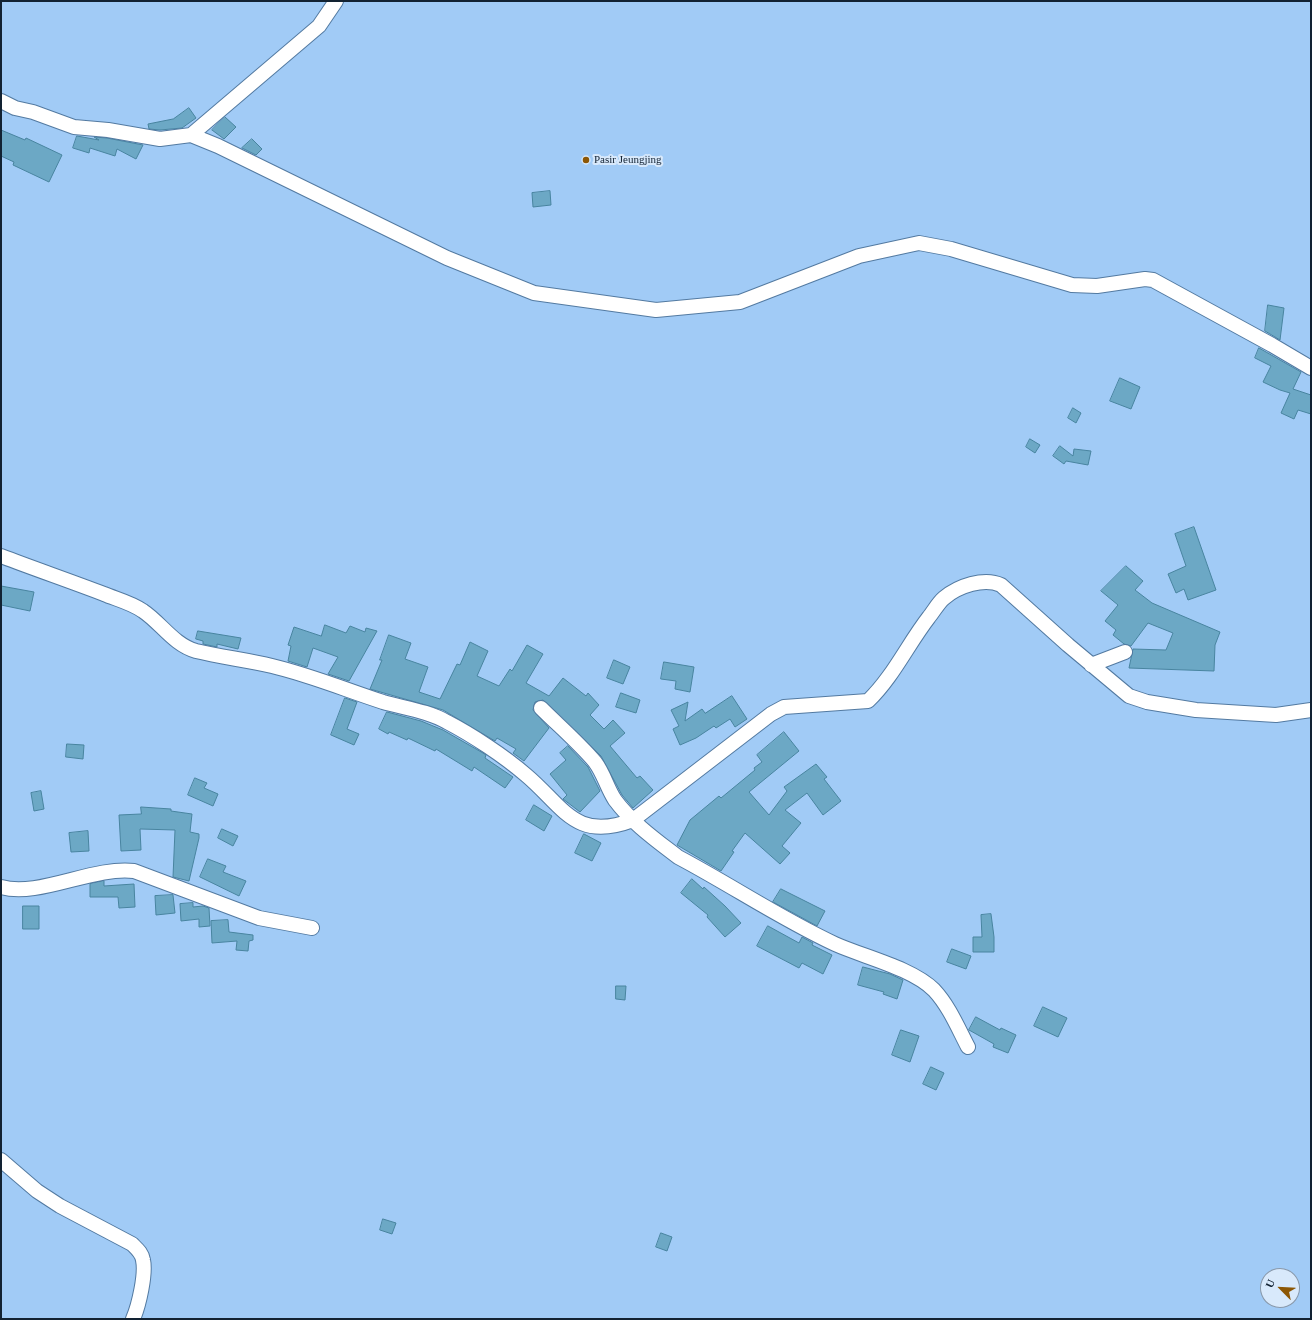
<!DOCTYPE html>
<style>
body{margin:0}
#map{position:relative;width:1312px;height:1320px;overflow:hidden;background:#a1cbf6;font-family:Georgia,serif}
canvas{display:block}
.frame{position:absolute;inset:0;border:2px solid #122232;pointer-events:none}
.north{position:absolute;left:1260px;top:1268px;width:40px;height:40px;box-sizing:border-box;background:#d8e9fb;border:1px solid #8999ab;border-radius:50%;rotate:294deg;font-size:11px;font-weight:700;line-height:16px;text-align:center;color:#122232}
.north::after{content:'';display:block;margin:auto;width:14px;height:18px;background:#8c5705;clip-path:polygon(50% 0,100% 100%,50% 72%,0 100%)}
</style>
<div id="map">
<canvas width="1312" height="1320"></canvas>
<div class="frame"></div>
<div class="north">U</div>
</div>
<script>
const g = document.querySelector('canvas').getContext('2d');
g.lineJoin = 'round';
function paint(path, color) { g.fillStyle = color; g.fill(path, 'evenodd'); }
function stroke(path, color, width, dash) { g.strokeStyle = color; g.lineWidth = width; g.lineCap = dash ? 'butt' : 'round'; g.setLineDash(dash || []); g.stroke(path); }
function write(font, color, halo, rows, align = 'center') {
  g.font = font + ' Georgia,serif'; g.lineWidth = 4; g.setLineDash([]); g.textBaseline = 'middle'; g.strokeStyle = halo; g.fillStyle = color; for (const [text, x, y, turn = 0] of rows) {
    g.save(); g.translate(x, y); g.rotate((+turn || 0) * Math.PI / 180); g.textAlign = isNaN(turn) ? turn : align; if (halo) g.strokeText(text, 0, 0); g.fillText(text, 0, 0); g.restore();
  }
}
const building = new Path2D(`
 M189 108 196 118 182 128 160 130 149 129 148 124 173 119Z
 M225 117 236 127 224 139 212 130Z
 M1 130 25 140 26 138 62 155 49 182 13 165 14 162 1 156Z
 M77 136 99 140 94 137 107 138 143 145 136 159 117 149 115 156 90 148 89 153 73 148Z
 M252 139 262 149 256 155 242 148Z
 M550 191 551 205 533 207 532 193Z
 M1268 305 1284 308 1280 340 1265 331Z
 M1259 348 1301 372 1293 389 1311 395V414L1298 410 1294 419 1281 413 1290 393 1280 390 1263 382 1271 366 1255 358Z
 M1120 378 1140 387 1131 409 1110 401Z
 M1073 408 1081 413 1076 423 1068 418Z
 M1030 439 1040 445 1035 453 1026 447Z
 M1060 446 1073 456 1074 449 1091 451 1088 465 1066 461 1064 464 1053 456Z
 M1194 527 1216 590 1188 600 1184 589 1176 593 1168 574 1186 566 1175 534Z
 M1126 566 1143 581 1135 590 1152 603 1220 632 1215 645 1214 671 1129 668 1133 649 1166 650 1173 633 1148 623 1131 646 1124 644 1113 635 1116 630 1105 621 1118 605 1101 591Z
 M1 586 34 592 30 611 1 605Z
 M325 625 346 633 350 626 365 632 366 628 377 631 349 681 328 674 338 657 313 648 307 667 288 661 291 646 288 645 294 627 321 636Z
 M198 631 241 638 238 649 217 644V647L203 644V641L196 639Z
 M389 635 411 643 405 659 428 667 419 692 440 699 457 664 460 665 470 642 488 651 477 676 499 686 510 669 512 671 527 645 543 654 526 683 549 696 563 678 586 696 588 693 599 705 590 715 604 729 613 720 625 733 610 746 637 778 640 776 653 790 633 808 622 795 601 756 543 700 535 702 533 710 549 728 524 761 513 753 516 749 497 738 495 741 443 710 370 689 382 660H380Z
 M614 660 630 667 623 684 607 678Z
 M664 662 694 667 690 692 675 689 676 681 661 679Z
 M621 693 640 700 636 713 616 707Z
 M732 696 747 719 735 727 730 719 716 728 714 726 696 738 680 745 673 729 679 726 671 710 688 702 685 721 702 709 705 713Z
 M345 698 357 702 347 729 359 734 354 745 331 735Z
 M387 712 421 721 443 730 483 753 486 755 485 758 513 777 505 788 474 767 472 771 436 749 435 751 408 738 407 740 389 732 388 734 379 729Z
 M784 732 799 751 749 792 769 815 787 791 784 787 816 764 827 777 824 779 841 801 823 815 807 793 785 810 801 823 782 846 790 853 780 864 745 833 732 851 734 852 721 871 677 845 690 820 719 796 721 798 755 770 754 768 762 762 757 755Z
 M67 744 84 745 83 759 66 757Z
 M568 746 588 767 600 791 580 812 563 799 567 795 550 774 566 760 560 753Z
 M195 778 207 783 204 788 218 794 213 806 188 795Z
 M41 791 44 809 34 811 31 793Z
 M534 805 552 816 544 831 526 820Z
 M141 807 171 809V811L192 814 190 832 199 834V838L189 881 173 877 175 830 140 829 141 850 121 851 119 815 141 814Z
 M222 829 238 836 233 846 218 838Z
 M88 831 89 851 71 852 69 833Z
 M584 834 601 843 592 861 575 853Z
 M208 859 226 866 223 872 246 881 239 896 200 877Z
 M692 879 703 889 704 887 725 906 741 923 725 937 707 917 708 915 681 893Z
 M104 881V886L134 884 135 907 119 908 118 897H90V884Z
 M781 889 825 911 817 926 773 902Z
 M173 895 175 913 156 915 155 896Z
 M193 903V907L203 906 209 908 210 926 199 927V919L181 921 180 904Z
 M23 906H39V929H23Z
 M991 914 994 937V952H973V937H982L981 915Z
 M228 920 229 932 253 935V940L249 941 248 951 236 950 237 941 212 943 211 921Z
 M768 926 799 943 802 937 813 943 812 945 832 955 823 974 802 963 799 968 757 946Z
 M952 949 971 956 966 969 947 962Z
 M863 967 890 974 903 980 897 999 883 994 884 992 858 985Z
 M616 986H626L625 1000 616 999Z
 M1043 1007 1067 1018 1058 1037 1034 1026Z
 M976 1017 1000 1030 1001 1028 1016 1035 1008 1053 993 1047 994 1044 969 1030Z
 M901 1030 919 1036 910 1062 892 1055Z
 M931 1067 944 1073 936 1090 923 1084Z
 M383 1219 396 1223 392 1234 380 1230Z
 M661 1233 672 1237 667 1251 656 1247Z`);
paint(building, '#6ca8c5');
stroke(building, '#48849f', 1);
const minor = new Path2D(`
 M1 101 15 108 33 112 74 127 108 130 160 139 191 135 218 146 447 258 534 293 656 310 740 302 859 256 919 243 951 249 1072 285 1097 286 1145 279 1153 280 1272 345 1311 368
 M191 135 319 26 336 1
 M1 556C35 569 70 581 104 594 116 599 132 603 143 611 161 623 174 645 196 651 221 657 247 660 272 666 310 675 346 690 383 702 404 708 428 711 447 722 472 735 504 756 526 775 564 807 575 842 633 820L771 714 784 707 868 701C893 677 908 644 929 617 934 611 938 603 944 598 958 586 984 577 1001 585L1068 645 1129 696 1147 702 1196 710 1276 715 1311 710
 M1091 665 1125 652
 M541 708C559 726 579 743 595 762 604 774 607 788 615 800 632 823 656 840 678 857 731 885 781 919 835 944 864 957 912 968 934 990 949 1006 958 1028 968 1047
 M1 887C38 898 93 866 134 871L259 918 312 928
 M1 1160 37 1191 60 1206 132 1244C137 1249 142 1253 143 1260 146 1274 139 1305 133 1319`);
stroke(minor, '#537aa1', 16);
stroke(minor, '#fff', 14);
for (const [x, y, r, color] of [
 [586,160,4,"#8c5705"]
]) { const dot = new Path2D(); dot.arc(x, y, r, 0, 2 * Math.PI); g.fillStyle = color; g.fill(dot); stroke(dot, '#d8e9fb', 1.5); }
write('11px', '#122232', '#d8e9fb', [
 ["Pasir Jeungjing",594,160]
], 'left');
</script>
